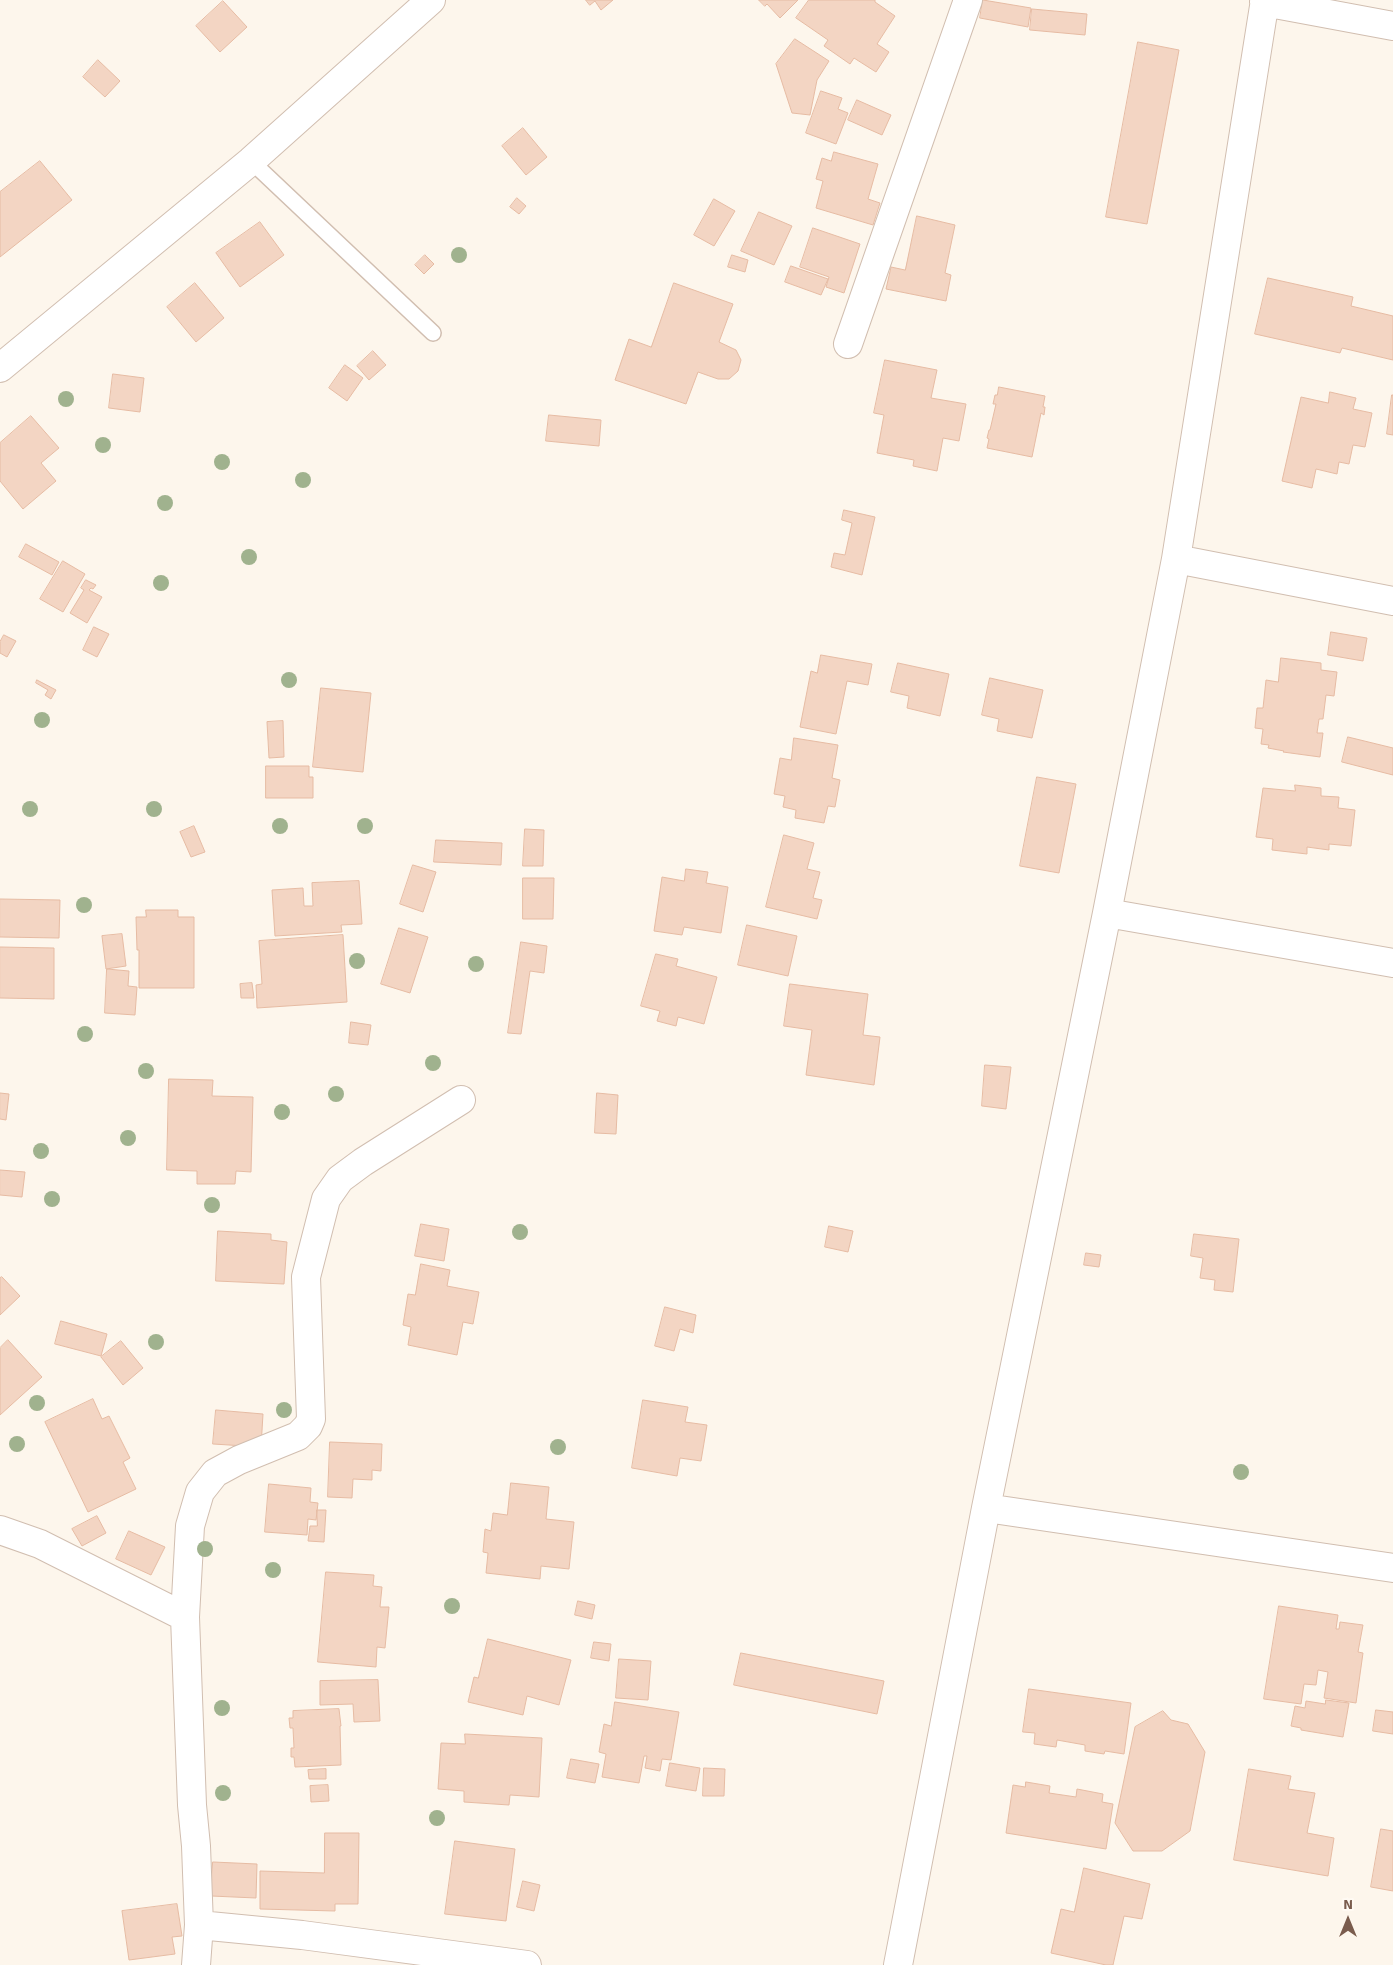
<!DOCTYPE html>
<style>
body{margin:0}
#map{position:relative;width:1393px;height:1965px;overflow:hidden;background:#fdf6ec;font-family:Signika,sans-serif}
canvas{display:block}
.north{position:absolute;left:1323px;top:1895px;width:50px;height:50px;-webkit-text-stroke:4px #fffaf3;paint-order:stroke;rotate:0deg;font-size:14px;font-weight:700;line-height:20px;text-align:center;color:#7a5c4d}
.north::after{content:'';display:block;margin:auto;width:18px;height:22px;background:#7a5c4d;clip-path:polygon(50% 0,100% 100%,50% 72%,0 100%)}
</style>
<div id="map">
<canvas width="1393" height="1965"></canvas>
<div class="north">N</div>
</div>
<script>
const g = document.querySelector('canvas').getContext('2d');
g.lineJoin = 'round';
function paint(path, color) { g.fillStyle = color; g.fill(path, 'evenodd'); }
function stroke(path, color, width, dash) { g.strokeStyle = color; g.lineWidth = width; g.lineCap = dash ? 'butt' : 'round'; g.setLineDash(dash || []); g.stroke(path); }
const building = new Path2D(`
 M586 0H613L601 10 595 1 590 5Z
 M759 0H798L780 18 767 4 765 6Z
 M809 0H875V2L895 16 877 44 889 52 876 72 854 58 850 64 824 46 828 40 796 18Z
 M983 0 1031 8 1028 27 980 18Z
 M223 1 247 27 220 52 196 26Z
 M1032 9 1087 14 1085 35 1030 30Z
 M795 39 829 61 817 80 810 115 792 113 776 64Z
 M1138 42 1179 50 1147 224 1106 217Z
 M98 60 120 81 105 97 83 77Z
 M821 91 842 98 838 109 848 113 836 144 806 133Z
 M857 100 891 115 882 135 848 120Z
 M523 128 547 157 526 175 502 146Z
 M834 152 878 164 868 199 880 203 873 225 816 208 823 181 816 179 822 158 831 161Z
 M40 161 72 200 0 257V192Z
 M517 198 526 206 519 214 510 207Z
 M714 199 735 211 714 246 694 235Z
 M759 212 792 226 774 265 741 251Z
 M917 216 955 225 945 273 951 275 946 301 886 289 891 267 905 270Z
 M260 222 284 255 240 287 216 253Z
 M813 228 860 244 844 293 826 287 829 277 800 267Z
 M425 255 434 264 424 274 415 265Z
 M732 255 748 260 745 272 728 267Z
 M791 266 828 279 821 295 785 282Z
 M1268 278 1353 297 1351 306 1393 316V360L1342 348 1340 353 1255 334Z
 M195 283 224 318 196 342 167 307Z
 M674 283 733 304 719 342 736 350 741 360 738 371 729 379H718L698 372 686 404 615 380 629 339 651 347Z
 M373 351 386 365 369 380 357 366Z
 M885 360 937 370 931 398 966 404 959 441 943 438 937 471 913 466 914 460 877 453 884 415 874 413Z
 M345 365 363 378 347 401 329 388Z
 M113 374 144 378 140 412 109 408Z
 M999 387 1045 396 1043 407H1045L1044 415 1041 413 1032 457 987 448 989 439 987 438 989 430H990L996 404H993L995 395H997Z
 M1330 392 1356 398 1353 409 1372 413 1365 447 1353 445 1349 464 1339 462 1337 474 1316 469 1312 488 1282 481 1301 397 1328 403Z
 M1392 395H1393V435L1387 434Z
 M549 415 601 420 599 446 546 441Z
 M31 416 59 448 41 463 56 481 23 509 0 481V443Z
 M844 510 875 517 862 575 831 567 834 553 845 555 852 523 842 520Z
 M26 544 59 562 52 575 19 557Z
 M63 561 85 574 63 612 40 599Z
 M86 580 96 585 93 589 91 588 89 590 102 597 87 623 70 613 84 590 81 588Z
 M94 627 109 634 97 657 83 650Z
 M1331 632 1367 638 1363 661 1328 655Z
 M4 635 16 641 7 657 0 653V642Z
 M821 655 872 664 868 685 847 681 836 734 800 727 811 671 817 673Z
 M1281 658 1321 663V670L1337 672 1334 696 1326 695 1323 719H1319L1317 733H1323L1320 757 1283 752 1284 751 1268 748 1269 745 1261 744 1263 729 1255 728 1257 708H1263L1266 680 1278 682Z
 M898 663 949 674 940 716 907 708 909 696 891 692Z
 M990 678 1043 690 1032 738 997 731 999 719 982 715Z
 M37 680 56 690 51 699 45 695 48 690 36 683Z
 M321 688 371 693 363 772 313 767Z
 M283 721 284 757 269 758 267 722Z
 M1348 737 1393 748V775L1342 762Z
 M794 738 838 745 832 778 840 780 835 807 828 806 824 823 795 818 796 810 783 807 785 796 774 794 780 758 791 760Z
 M266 766H309V777H313V798H266Z
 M1037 777 1076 784 1059 873 1020 866Z
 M1295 785 1321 788V796L1339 797 1338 808 1355 810 1351 846 1329 844V850L1307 847V854L1272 850 1273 839 1256 837 1263 788 1295 791Z
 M194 826 205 852 191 857 180 832Z
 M525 829 544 830 543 866H523Z
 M784 835 814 843 807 869 820 872 813 898 822 900 817 919 766 907Z
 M436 840 502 843 501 865 434 862Z
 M413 865 436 872 423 912 400 904Z
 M686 869 708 872 706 883 728 887 721 933 684 927 682 935 654 931 662 877 684 881Z
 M523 878H554L553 919H523Z
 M359 881 362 924 341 925 342 932 275 936 272 890 303 888 304 906H313L312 883Z
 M0 899 60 900 59 938 0 937Z
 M146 910H178V917H194V988H139V950H137L136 917H146Z
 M747 925 797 936 788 976 738 965Z
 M399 928 428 937 410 993 381 984Z
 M122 934 126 966 106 969 102 936Z
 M343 935 347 1002 257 1008 256 985 262 984 259 941Z
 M521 942 547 946 544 973 530 971 521 1034 508 1033Z
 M0 947 54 948V999L0 998Z
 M656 954 678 959 676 966 717 977 704 1024 678 1017 676 1026 657 1021 660 1011 641 1006Z
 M107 969 129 971 128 986 137 987 135 1015 105 1013Z
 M252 983 254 998H241L240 984Z
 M790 984 868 994 863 1035 880 1037 874 1085 806 1075 812 1030 784 1026Z
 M351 1022 371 1025 368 1045 349 1043Z
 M985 1065 1011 1067 1006 1109 982 1106Z
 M169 1079 213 1080 212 1096 253 1097 251 1172 236 1171 235 1184H197V1171L167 1170Z
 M0 1093 9 1094 6 1120 0 1119Z
 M597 1093 618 1095 616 1134 595 1133Z
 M0 1170 25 1172 22 1197 0 1195Z
 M421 1224 449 1229 444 1261 415 1256Z
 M829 1226 853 1231 848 1252 825 1247Z
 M218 1231 271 1234V1240L287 1242 284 1284 216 1281Z
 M1194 1234 1239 1239 1233 1292 1214 1290 1215 1280 1200 1278 1203 1258 1191 1256Z
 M1086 1253 1101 1255 1099 1267 1084 1265Z
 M421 1264 450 1270 447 1286 479 1292 473 1324 463 1322 457 1355 408 1345 411 1327 403 1325 408 1294 415 1295Z
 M2 1277 20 1296 0 1315V1278Z
 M665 1307 696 1315 693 1333 680 1329 674 1351 655 1346Z
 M61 1321 107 1334 101 1356 55 1344Z
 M8 1340 42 1377 0 1415V1348Z
 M121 1341 143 1368 123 1385 101 1357Z
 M93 1399 102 1419 109 1416 130 1458 123 1462 136 1489 88 1512 45 1422Z
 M643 1400 688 1407 685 1422 707 1425 701 1461 680 1458 677 1476 632 1468Z
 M216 1410 263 1414 261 1447 213 1444Z
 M330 1442 382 1444 381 1471 372 1470V1480L353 1479 352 1498 328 1497Z
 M511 1483 549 1487 546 1519 574 1522 569 1569 541 1566 540 1579 486 1573 488 1553 483 1552 485 1529 491 1531 493 1513 507 1515Z
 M269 1484 311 1488 310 1502 318 1503 316 1520 308 1519 307 1535 265 1532Z
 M317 1510H326L324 1542 308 1541 310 1526H317Z
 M97 1516 106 1533 82 1546 72 1529Z
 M129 1531 165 1547 151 1575 116 1559Z
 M326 1572 374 1575 373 1586 382 1587 380 1607H389L385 1648 377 1647 376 1667 318 1662Z
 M578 1601 595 1605 592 1619 575 1615Z
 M1279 1606 1338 1615 1336 1629H1339L1340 1622 1363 1625 1358 1652 1363 1653 1356 1703 1324 1698 1328 1672 1318 1670 1316 1685 1304 1684 1301 1704 1264 1699Z
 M488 1639 571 1660 559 1705 527 1696 523 1715 468 1702 474 1677 478 1678Z
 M594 1642 611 1644 609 1661 591 1658Z
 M741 1653 884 1681 877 1714 734 1685Z
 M619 1659 651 1661 648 1700 616 1698Z
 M378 1680 380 1721 354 1722 353 1704 320 1705V1681Z
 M1029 1689 1131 1703 1124 1754 1105 1751 1104 1754 1085 1751V1745L1057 1740 1056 1747 1034 1744 1035 1733 1023 1732Z
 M1326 1700 1349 1703 1343 1737 1301 1730V1728L1291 1726 1295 1706 1305 1708 1306 1701 1325 1704Z
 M615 1702 679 1712 671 1760 662 1759 660 1771 645 1768 647 1756H644L639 1783 602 1777 606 1754 599 1752 604 1724 611 1726Z
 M339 1709 341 1726H340L341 1765 295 1767 294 1757H291V1748H294L293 1728H290L289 1718H293V1711Z
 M1376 1710 1393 1712V1734L1373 1731Z
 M1163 1711 1171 1720 1188 1724 1205 1752 1190 1831 1162 1851H1133L1115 1823 1135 1727Z
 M465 1734 542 1738 539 1797 510 1795 509 1805 464 1802V1791L438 1789 441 1743 465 1744Z
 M571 1759 599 1764 595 1783 567 1778Z
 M670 1763 700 1768 696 1791 666 1786Z
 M704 1768 725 1769 724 1796H703Z
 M326 1769V1779H309L308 1770Z
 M1249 1769 1291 1776 1288 1789 1315 1793 1307 1833 1334 1838 1328 1876 1234 1860Z
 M1026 1782 1050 1786 1049 1793 1076 1797 1077 1789 1103 1794 1102 1802 1113 1804 1106 1849 1006 1833 1013 1785 1025 1787Z
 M328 1785 329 1801 311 1802 310 1786Z
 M1381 1829 1393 1831V1891L1371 1887Z
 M325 1833H359L358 1904H335V1911L260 1909V1871L324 1873Z
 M455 1841 515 1849 506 1921 445 1914Z
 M213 1862 257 1864 256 1898 211 1896Z
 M1084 1868 1150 1884 1142 1919 1124 1916 1113 1965H1106L1051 1953 1061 1909 1074 1912Z
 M523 1881 540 1885 534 1911 517 1907Z
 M177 1904 182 1936 172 1937 175 1954 129 1960 122 1911Z`);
paint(building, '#f3d5c3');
stroke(building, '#e6bba3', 1);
const lane = new Path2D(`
 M251 161 433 333`);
const street = new Path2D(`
 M1264 2 1393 26
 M848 344 968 0
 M0 368 251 161 431 0
 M1176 559 1393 601
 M1107 913 1393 963
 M986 1508 1393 1568
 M0 1530 40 1544 185 1617 192 1805 196 1846 199 1925 196 1965
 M185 1617 190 1526 200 1492 215 1473 239 1460 298 1436 308 1426 311 1419 306 1277 326 1199 340 1179 363 1162 461 1100
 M199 1925 302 1935 527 1965
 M898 1965 986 1508 1107 913 1176 559 1265 0`);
stroke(lane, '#d1beb0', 18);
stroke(street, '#d1beb0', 30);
stroke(lane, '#fff', 15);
stroke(street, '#fff', 28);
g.fillStyle = '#a0b28e';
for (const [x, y] of [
 [459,255],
 [66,399],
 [103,445],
 [222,462],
 [303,480],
 [165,503],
 [249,557],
 [161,583],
 [289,680],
 [42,720],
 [30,809],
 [154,809],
 [280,826],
 [365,826],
 [84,905],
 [357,961],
 [476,964],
 [85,1034],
 [433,1063],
 [146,1071],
 [336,1094],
 [282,1112],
 [128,1138],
 [41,1151],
 [52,1199],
 [212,1205],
 [520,1232],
 [156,1342],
 [37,1403],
 [284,1410],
 [17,1444],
 [558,1447],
 [1241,1472],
 [205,1549],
 [273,1570],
 [452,1606],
 [222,1708],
 [223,1793],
 [437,1818]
]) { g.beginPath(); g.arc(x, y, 8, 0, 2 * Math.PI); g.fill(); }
</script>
